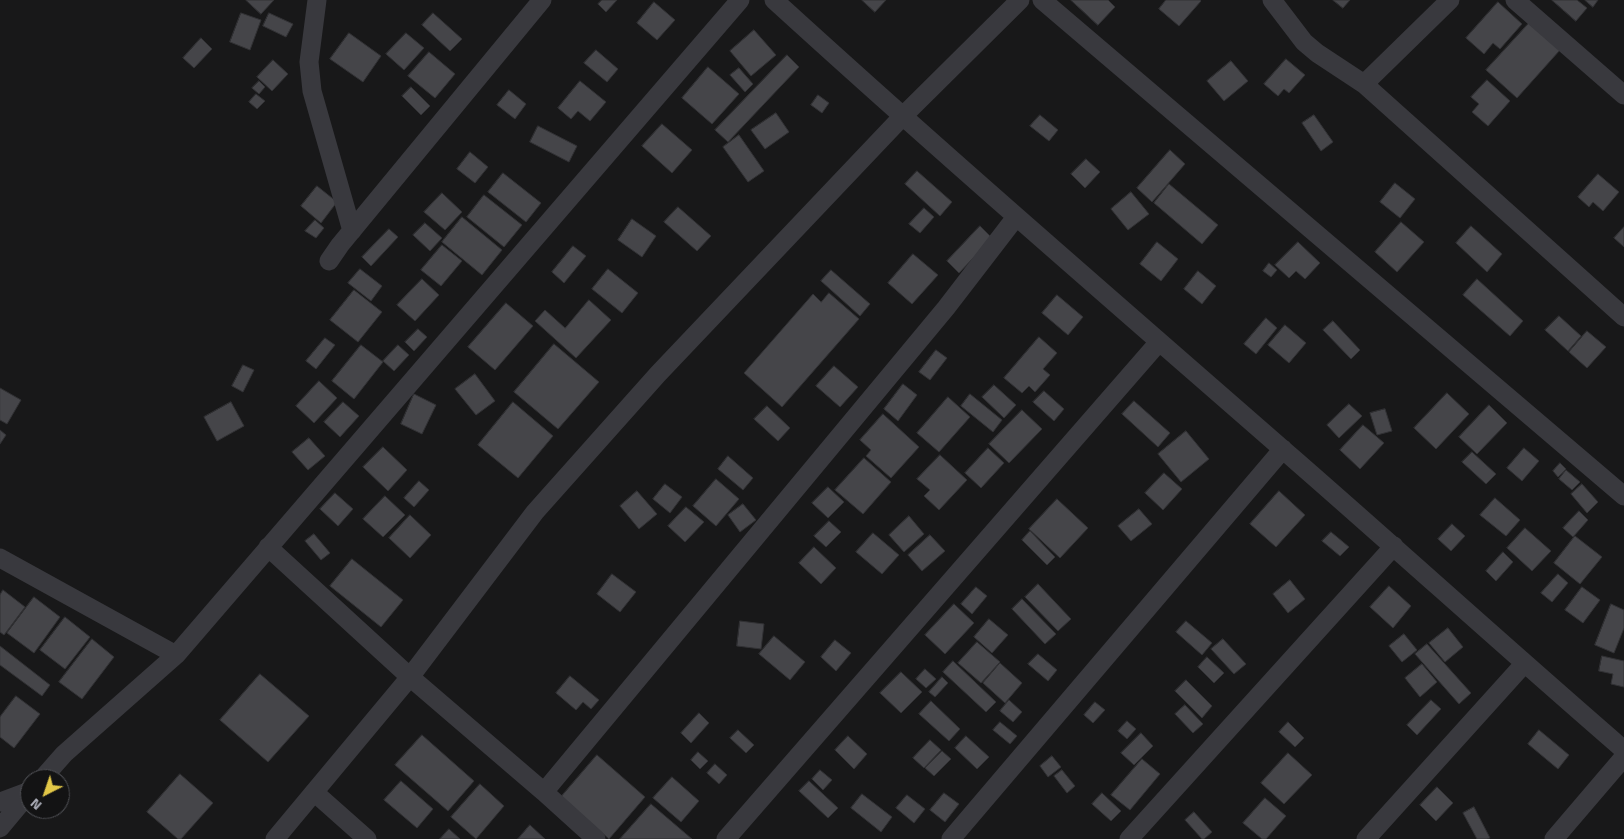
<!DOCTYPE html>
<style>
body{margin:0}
#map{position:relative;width:1624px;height:839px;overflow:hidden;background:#181819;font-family:"Titillium Web",sans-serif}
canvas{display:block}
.north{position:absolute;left:20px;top:769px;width:50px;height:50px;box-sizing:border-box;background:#131314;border:1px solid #505156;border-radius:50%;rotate:221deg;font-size:14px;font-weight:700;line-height:20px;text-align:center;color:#abadb8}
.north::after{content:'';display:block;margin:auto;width:18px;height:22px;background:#e2c747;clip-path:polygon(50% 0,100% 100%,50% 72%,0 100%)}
</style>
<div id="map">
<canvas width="1624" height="839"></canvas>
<div class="north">N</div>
</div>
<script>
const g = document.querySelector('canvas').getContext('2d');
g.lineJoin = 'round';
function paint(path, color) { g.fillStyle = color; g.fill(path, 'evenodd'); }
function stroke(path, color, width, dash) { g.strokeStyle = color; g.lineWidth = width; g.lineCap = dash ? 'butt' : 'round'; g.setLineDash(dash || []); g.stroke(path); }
const building = new Path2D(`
 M246 0H274L261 14Z
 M602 0H617L606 12 598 4Z
 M862 0H886L875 12Z
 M1071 0H1108L1115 7 1098 25Z
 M1166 0H1200L1201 1 1179 26 1159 9Z
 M1333 0H1350L1343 8Z
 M1552 0H1577L1587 8 1576 21Z
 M1585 0H1598L1593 7Z
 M654 2 675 20 657 40 637 23Z
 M1498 2 1522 24 1500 49 1493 43 1484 54 1466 38Z
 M241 13 261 20 250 50 230 42Z
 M269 13 293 24 286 37 263 26Z
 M433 13 462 39 450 51 422 25Z
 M1530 22 1560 50 1517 98 1486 70Z
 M754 30 776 55 751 76 730 51Z
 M349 33 381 56 363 82 330 59Z
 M406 33 424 48 404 70 386 54Z
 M201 38 212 49 194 68 183 58Z
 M596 50 618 69 607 82 584 63Z
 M429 52 455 74 435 98 408 76Z
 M787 55 799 67 728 142 715 130Z
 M1286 59 1305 75 1289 93 1284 89 1278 96 1264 84Z
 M273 60 288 74 272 91 257 77Z
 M1231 61 1248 81 1224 101 1207 81Z
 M708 67 739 94 712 124 682 98Z
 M739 68 753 84 745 92 730 75Z
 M1487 80 1510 101 1488 126 1472 112 1479 104 1471 97Z
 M259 81 265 87 259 94 252 88Z
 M580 81 606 102 590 121 578 111 571 119 558 108Z
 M411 87 430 106 421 115 402 96Z
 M509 90 526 104 515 119 497 105Z
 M256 94 265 101 257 109 249 102Z
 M818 95 829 103 822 113 811 105Z
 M776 113 789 132 765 149 751 130Z
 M1040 115 1058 130 1049 141 1030 126Z
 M1314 115 1333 142 1321 151 1302 123Z
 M662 124 692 150 672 173 642 146Z
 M538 126 577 146 569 162 530 142Z
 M739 135 764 171 748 182 723 147Z
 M1170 150 1185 164 1152 202 1137 188Z
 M470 152 488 167 475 183 457 169Z
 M1086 159 1100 172 1085 188 1071 174Z
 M917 171 952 202 940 216 905 184Z
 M503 173 541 203 526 222 488 192Z
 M1598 174 1619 192 1603 211 1593 202 1589 207 1578 197Z
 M1395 183 1415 199 1400 218 1380 202Z
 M1169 184 1218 225 1202 244 1154 203Z
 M317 186 337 202 321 223 301 206Z
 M1131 192 1149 214 1128 230 1111 209Z
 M442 193 462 212 445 230 424 212Z
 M484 195 522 225 504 247 467 217Z
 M678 207 711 236 697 251 664 222Z
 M924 208 934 217 920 233 909 224Z
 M462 217 502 250 482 275 442 242Z
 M632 219 656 236 642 257 618 240Z
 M315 220 324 228 316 238 305 231Z
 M1401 222 1424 242 1397 272 1375 252Z
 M425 223 442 238 430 251 413 235Z
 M980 226 992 238 959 273 947 261Z
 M1471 226 1502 254 1487 272 1456 243Z
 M1624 227V247L1614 238Z
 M389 229 398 237 371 266 362 257Z
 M1157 242 1178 259 1161 281 1140 264Z
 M1298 242 1320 263 1305 279 1296 271 1289 278 1275 265Z
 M442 245 462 261 441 286 421 270Z
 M573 246 586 256 564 283 552 272Z
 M913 254 938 275 912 304 888 283Z
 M1269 263 1277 270 1271 277 1263 271Z
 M360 269 382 286 371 301 348 283Z
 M608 269 638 293 622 313 592 289Z
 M831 270 870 304 860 316 821 281Z
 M1198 271 1216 286 1202 304 1184 289Z
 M422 279 439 295 415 321 397 305Z
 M1477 279 1523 321 1510 336 1463 295Z
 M354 290 382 312 358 342 330 320Z
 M829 293 859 319 782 407 744 373 813 294 821 302Z
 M1057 295 1083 317 1068 335 1042 313Z
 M589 300 611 320 576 358 535 321 545 310 565 328Z
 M506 303 533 326 495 370 468 347Z
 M1559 316 1581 336 1568 351 1545 330Z
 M1266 318 1277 328 1256 354 1244 344Z
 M1333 321 1360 350 1351 359 1323 330Z
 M1285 325 1306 343 1289 363 1268 345Z
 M418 329 427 337 414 351 405 342Z
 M1587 331 1606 347 1587 368 1569 352Z
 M1039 337 1057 353 1043 369 1050 375 1035 392 1029 386 1022 393 1004 378Z
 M325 338 335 345 316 369 306 361Z
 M554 344 599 382 558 429 514 392Z
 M361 345 383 362 354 399 332 381Z
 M398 345 409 355 394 371 383 361Z
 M936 350 947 358 930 380 919 372Z
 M243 365 254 370 243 392 232 386Z
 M834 366 858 387 840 407 816 386Z
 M475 374 495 401 476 415 455 389Z
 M319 381 337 398 314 423 296 406Z
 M903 384 917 395 898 421 884 409Z
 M994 385 1016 405 1004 418 982 397Z
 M0 388 21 400 7 424 0 420Z
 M1044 391 1064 409 1054 421 1033 402Z
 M1447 393 1469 414 1436 449 1414 428Z
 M414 394 436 405 422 434 401 424Z
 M970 394 1002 420 993 432 961 406Z
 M948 397 970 417 939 452 917 433Z
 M1134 401 1170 433 1158 447 1122 414Z
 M231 402 244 426 217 441 204 417Z
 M343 402 359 416 340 437 324 422Z
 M513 402 553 436 518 478 478 445Z
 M1349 404 1362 416 1339 438 1327 425Z
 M1489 405 1507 423 1477 454 1459 437Z
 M767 406 790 428 778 441 754 419Z
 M1385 409 1392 431 1377 435 1370 413Z
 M1022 410 1042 429 1009 463 989 444Z
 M883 414 919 447 891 478 866 456 871 450 860 440Z
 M1363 425 1384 443 1360 469 1340 450Z
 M0 430 6 435 0 444Z
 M1186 431 1209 459 1181 482 1158 454Z
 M309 438 325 456 308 470 292 452Z
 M383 447 407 470 388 491 363 467Z
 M988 448 1004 463 981 488 965 473Z
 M1524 448 1539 461 1522 481 1507 468Z
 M1472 452 1496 474 1486 484 1462 462Z
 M940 455 967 480 939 510 924 496 930 490 917 479Z
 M728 456 753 478 743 490 718 469Z
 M864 458 891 482 863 514 835 490Z
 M1560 463 1566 469 1558 477 1553 471Z
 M1566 470 1580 482 1572 490 1559 479Z
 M1164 473 1182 489 1163 510 1145 493Z
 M716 479 739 499 716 526 693 506Z
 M419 481 429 490 414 507 404 498Z
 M665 484 682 497 670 513 653 499Z
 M1582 484 1598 502 1587 513 1571 494Z
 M828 487 844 502 828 518 812 503Z
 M637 491 657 514 639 529 620 506Z
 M1279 491 1305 515 1276 547 1250 524Z
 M335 493 353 509 338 526 320 509Z
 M385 496 405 515 383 537 363 519Z
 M1495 498 1520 520 1506 536 1480 515Z
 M1057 499 1088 528 1060 558 1029 529Z
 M743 504 756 520 740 532 728 515Z
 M686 507 704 522 685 542 668 526Z
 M1139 509 1152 524 1131 541 1118 526Z
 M1579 511 1588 520 1573 537 1563 528Z
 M410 515 431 535 410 558 389 538Z
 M909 516 924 534 904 552 889 535Z
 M829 521 841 532 826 547 814 536Z
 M1452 524 1465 536 1451 551 1438 539Z
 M1525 528 1551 551 1532 571 1507 548Z
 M1030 531 1055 557 1047 565 1022 540Z
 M1331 532 1349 547 1340 556 1322 541Z
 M873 533 899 555 882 574 856 552Z
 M314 534 330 553 321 560 305 541Z
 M930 535 945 551 922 571 908 555Z
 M1575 536 1602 557 1580 584 1554 563Z
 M814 547 836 568 821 584 799 563Z
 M1503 552 1513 562 1496 581 1486 571Z
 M352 559 403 600 381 627 330 586Z
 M612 574 636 592 620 612 597 594Z
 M1558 574 1568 583 1552 602 1541 593Z
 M1290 580 1305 599 1288 613 1273 594Z
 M1038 584 1071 619 1058 631 1025 597Z
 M1389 586 1411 606 1393 628 1370 607Z
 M976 587 987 596 972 614 961 604Z
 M1582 587 1600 600 1583 623 1565 610Z
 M3 590 25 607 4 635 0 632V595Z
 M34 597 60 617 34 653 7 633Z
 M1022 599 1056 634 1045 644 1012 609Z
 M954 604 974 623 945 654 925 635Z
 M1611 604 1624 610V628L1614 653 1595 645Z
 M65 617 90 637 65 669 40 650Z
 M989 619 1008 635 992 653 974 637Z
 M740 621 764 624 761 649 737 646Z
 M1186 621 1212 643 1202 655 1176 632Z
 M1448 628 1463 647 1445 662 1429 643Z
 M1404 634 1417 650 1402 662 1389 646Z
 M774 636 805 662 790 680 759 654Z
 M92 639 114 657 82 699 59 682Z
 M1223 639 1246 664 1234 674 1211 649Z
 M835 640 851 653 836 671 821 657Z
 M977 642 1000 662 981 683 958 663Z
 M1427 644 1471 693 1459 704 1415 654Z
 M0 646 50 685 42 696 0 665Z
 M1038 654 1057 670 1048 681 1028 664Z
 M1602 656 1624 661V687L1611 684 1613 674 1599 671Z
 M1207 657 1224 673 1214 683 1198 667Z
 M953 661 996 702 986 712 943 672Z
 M1000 663 1022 683 1005 703 983 683Z
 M1422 664 1437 682 1420 697 1405 678Z
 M925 669 936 679 926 688 916 679Z
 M901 672 922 692 901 713 880 693Z
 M260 674 309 716 268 762 220 720Z
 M570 676 599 700 591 709 583 702 576 710 556 693Z
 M942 677 948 683 935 697 929 692Z
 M1186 680 1212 706 1202 718 1175 691Z
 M16 696 40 714 14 748 0 737V717Z
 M1009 700 1022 712 1013 722 1000 711Z
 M1431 700 1441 709 1417 735 1407 725Z
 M931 701 960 729 949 741 919 714Z
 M1095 702 1105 710 1093 723 1084 715Z
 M1185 705 1203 724 1193 733 1175 714Z
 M699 713 709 723 691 743 681 733Z
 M1127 721 1136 729 1127 739 1118 731Z
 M1000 722 1017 736 1010 744 993 730Z
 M1288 722 1304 738 1295 747 1279 732Z
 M738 730 754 745 746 753 730 738Z
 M1539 730 1569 755 1558 769 1528 744Z
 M1141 733 1153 746 1134 765 1121 753Z
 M422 735 474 781 448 811 395 765Z
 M848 736 867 754 854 769 835 750Z
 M966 736 989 757 977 769 955 748Z
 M930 740 941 750 924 768 913 758Z
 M942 751 951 759 934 776 925 768Z
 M698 752 708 761 700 769 691 760Z
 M1288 753 1312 775 1284 804 1261 783Z
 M597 755 645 797 609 839 561 797Z
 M1052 756 1061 767 1048 777 1040 766Z
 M1142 759 1160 774 1130 810 1111 795Z
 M715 764 727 775 719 784 707 773Z
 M820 770 832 780 823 790 812 779Z
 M1062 770 1075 786 1067 793 1054 776Z
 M180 774 213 803 181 839H178L147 812Z
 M672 777 699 801 681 822 653 798Z
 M401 781 433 809 417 828 384 800Z
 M809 781 838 808 828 818 799 791Z
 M480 784 504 806 476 839 451 817Z
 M1437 787 1453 803 1436 821 1420 805Z
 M944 793 959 804 945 822 930 810Z
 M1102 793 1121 811 1111 821 1092 804Z
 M862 794 892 817 881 832 851 808Z
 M907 795 925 809 914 823 896 808Z
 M1265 798 1286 816 1266 839H1262L1243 823Z
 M651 804 692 839H620Z
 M1474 807 1490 838 1487 839H1477L1463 813Z
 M1194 812 1212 832 1204 839H1202L1185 820Z
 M530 825 545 839H518Z
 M449 829 460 839H440Z`);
paint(building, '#454549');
stroke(building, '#323235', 1);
stroke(new Path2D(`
 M317 0 309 62 312 91 352 231
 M774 0C945 156 1120 307 1295 460 1405 556 1513 654 1624 750
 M1042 0 1624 496
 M1272 0 1304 42 1317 53 1364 84 1624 317
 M1515 0 1624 95
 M1364 84 1450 0
 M329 261 340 245 542 0
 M268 547 410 677 544 792 596 839
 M0 558 176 655
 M42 779 64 754 176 655 740 0
 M314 792 367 839
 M544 792 946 308 1016 217
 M0 802 30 791
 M0 828 30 792
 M275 839 410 677 535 512 658 374 902 117 1020 0
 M726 839 1159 342
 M951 839 1283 449
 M1129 839 1394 546
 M1366 839 1524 664
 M1554 839 1624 757`), '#39393e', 19);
</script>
